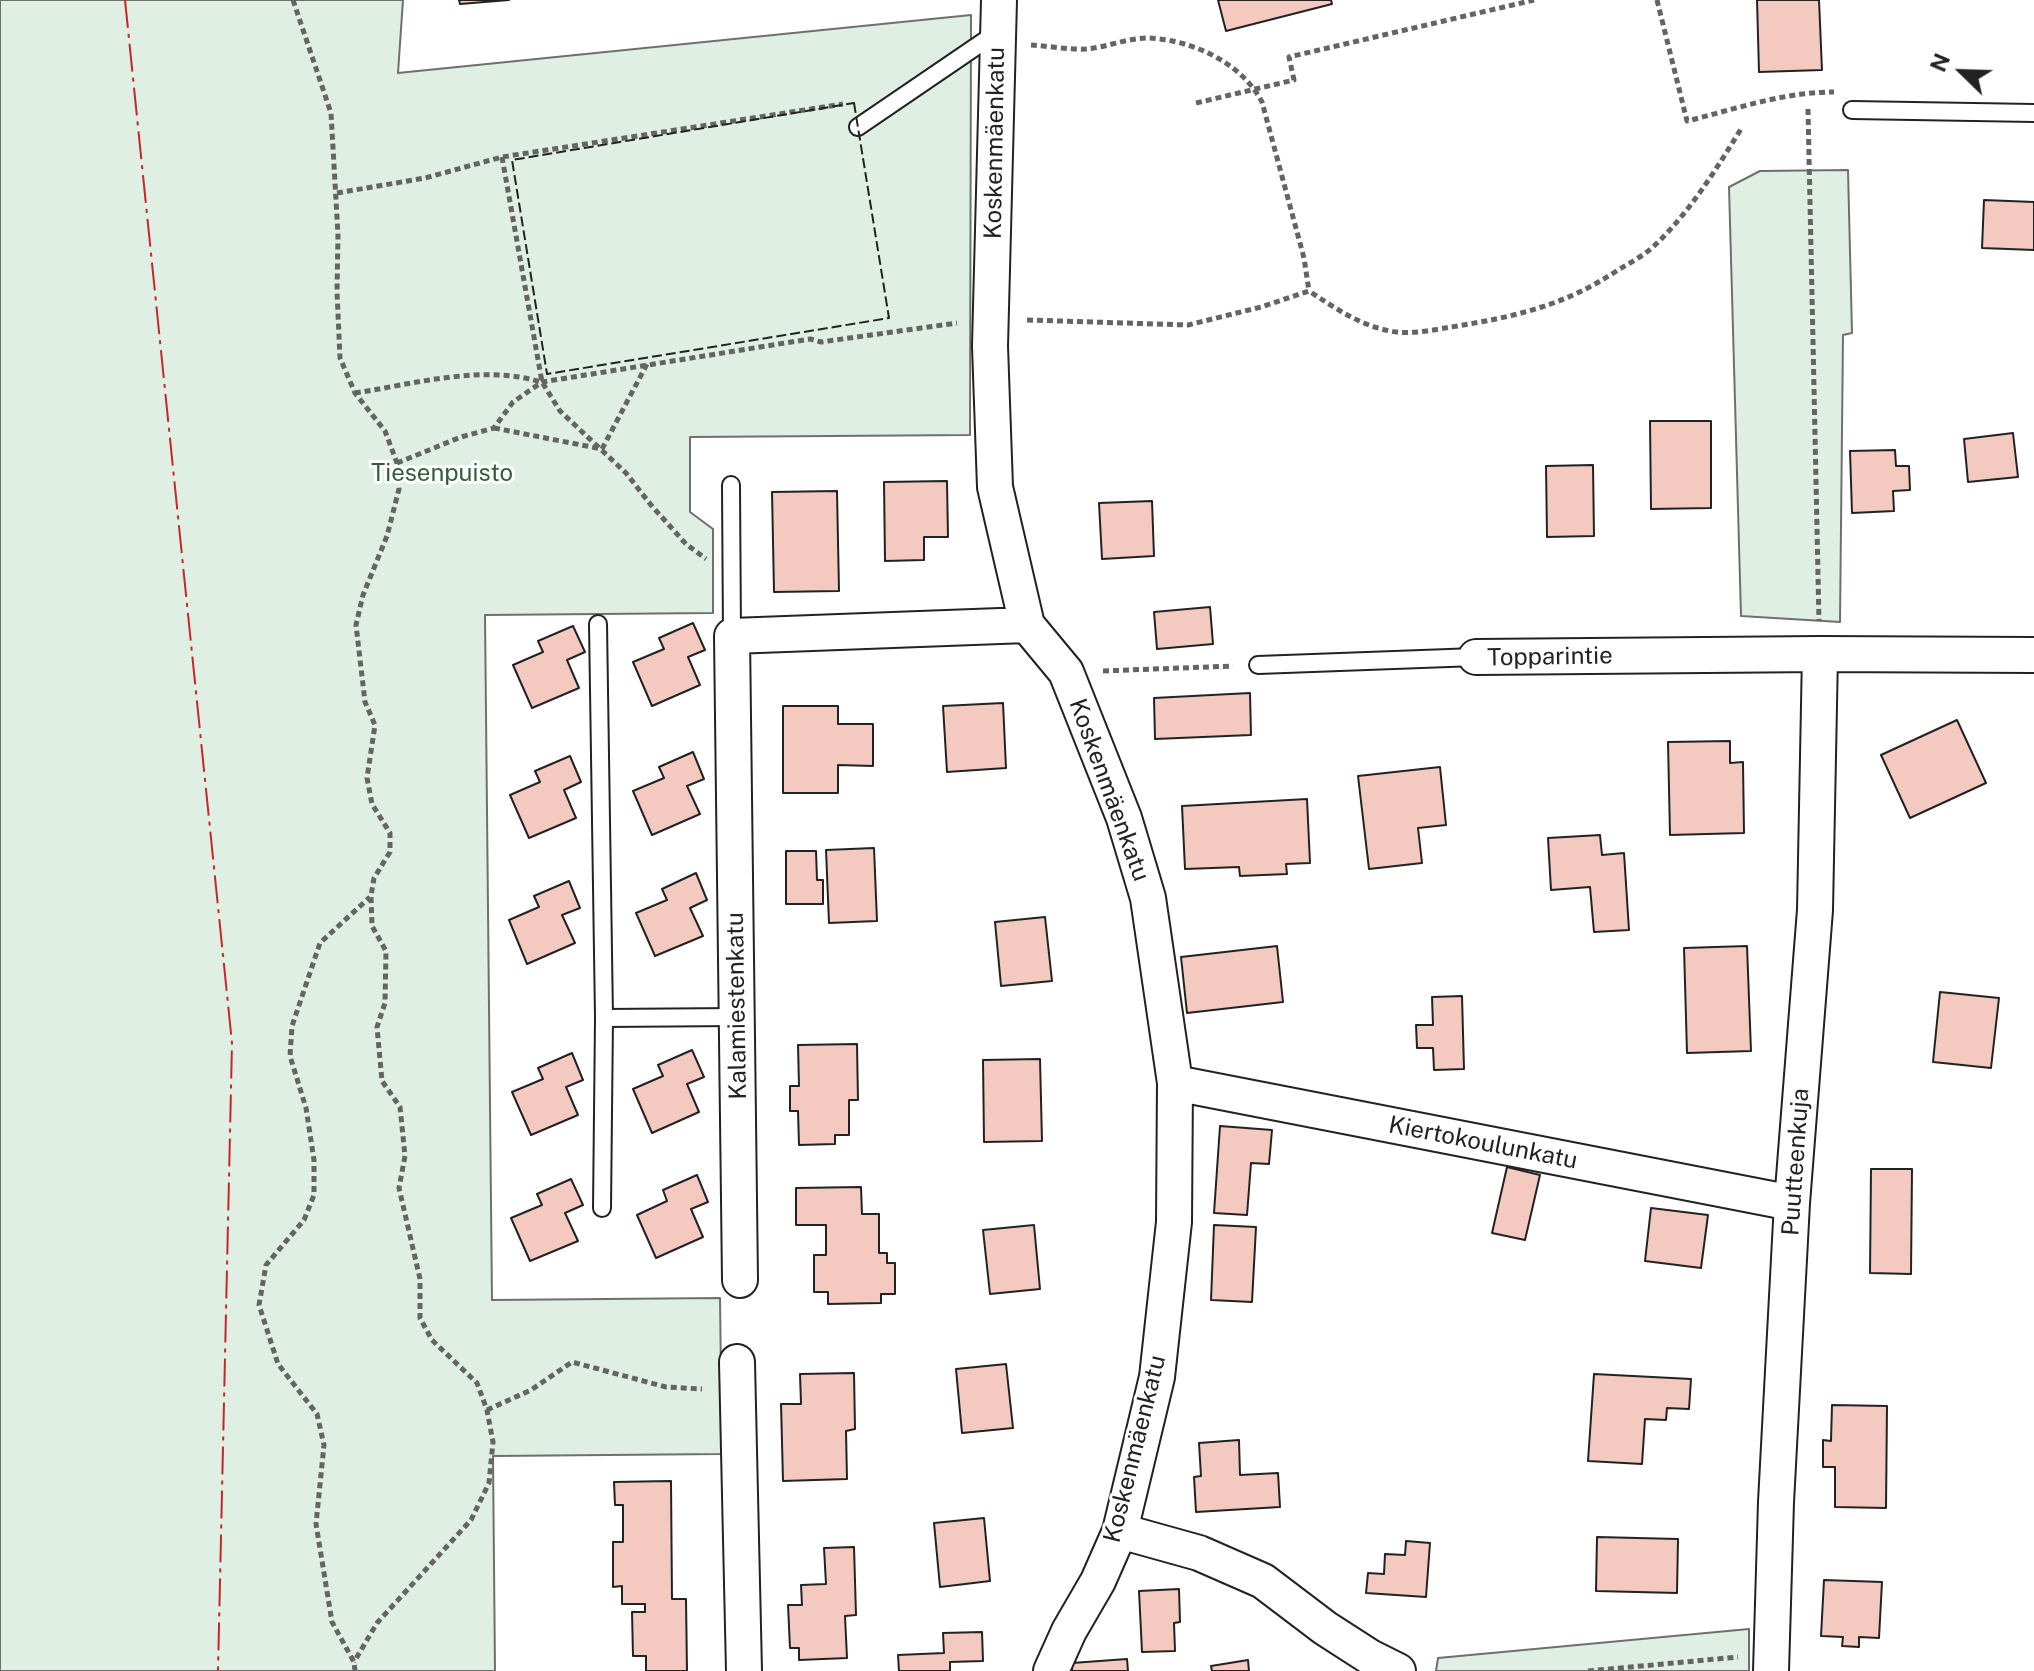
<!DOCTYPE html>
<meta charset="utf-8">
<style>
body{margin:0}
#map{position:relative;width:2034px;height:1671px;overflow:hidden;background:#fff;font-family:"Public Sans",sans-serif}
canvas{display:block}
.north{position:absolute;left:1922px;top:32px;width:80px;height:80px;-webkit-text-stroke:6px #fff;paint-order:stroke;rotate:293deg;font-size:22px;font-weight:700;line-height:32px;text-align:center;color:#222}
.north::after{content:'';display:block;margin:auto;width:28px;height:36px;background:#222;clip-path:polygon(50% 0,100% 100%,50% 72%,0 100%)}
</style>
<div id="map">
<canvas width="2034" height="1671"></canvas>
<div class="north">N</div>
</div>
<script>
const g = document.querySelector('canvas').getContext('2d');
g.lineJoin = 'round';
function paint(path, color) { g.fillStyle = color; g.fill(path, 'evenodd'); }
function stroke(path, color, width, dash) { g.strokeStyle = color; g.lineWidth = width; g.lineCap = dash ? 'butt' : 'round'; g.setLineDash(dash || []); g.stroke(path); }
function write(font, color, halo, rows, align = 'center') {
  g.font = font + ' "Public Sans",sans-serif'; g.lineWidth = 6; g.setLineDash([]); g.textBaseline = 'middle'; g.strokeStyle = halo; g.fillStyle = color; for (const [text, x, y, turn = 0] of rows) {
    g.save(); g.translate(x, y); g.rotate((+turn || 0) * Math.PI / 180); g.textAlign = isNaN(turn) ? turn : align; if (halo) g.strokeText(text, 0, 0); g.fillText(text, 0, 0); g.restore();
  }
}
const green = new Path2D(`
 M0 0H403L398 73 971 15 970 435 690 437V512L713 529V613L485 615 492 1300 720 1298 722 1454 493 1456 495 1671H0Z
 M1848 170 1852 333 1843 335 1840 622 1741 616 1729 187 1760 171Z
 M1749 1629V1671H1436L1438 1658Z`);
paint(green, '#e0efe3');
stroke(green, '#6f6f6f', 2);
const building = new Path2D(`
 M459 0H509L460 4Z
 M1218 0H1331L1332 4 1226 31Z
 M1757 0H1819L1822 70 1759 72Z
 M1984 200 2034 202V250L1982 248Z
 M1650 421H1711V508L1651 509Z
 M2013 433 2018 477 1968 482 1964 439Z
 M1895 450 1896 466H1909L1910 490 1893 491 1894 511 1852 513 1850 451Z
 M1593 465 1594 536 1547 537 1546 466Z
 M947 481 948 537H924V560L885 561 884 482Z
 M837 491 839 591 774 592 772 492Z
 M1152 501 1154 556 1102 559 1099 503Z
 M1210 607 1213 644 1157 649 1154 612Z
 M693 623 705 650 688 657 700 685 652 706 633 662 664 649 659 638Z
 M573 626 585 652 567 660 579 688 532 708 513 665 543 652 538 641Z
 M1250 693 1251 735 1155 739 1154 698Z
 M1003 703 1006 768 947 772 943 706Z
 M783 706H838V724H873V766L838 765V793H783Z
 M1957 720 1986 783 1910 818 1881 755Z
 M1730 741V763L1743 762 1744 833 1670 835 1668 742Z
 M693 752 704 779 687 786 700 814 652 835 633 791 664 778 659 767Z
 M570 756 581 782 564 790 576 818 529 838 510 795 540 782 535 771Z
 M1440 767 1446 825 1418 828 1422 863 1369 869 1358 776Z
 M1307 799 1310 863 1286 864 1287 874 1240 876 1239 867 1185 869 1182 806Z
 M1600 835 1602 855 1624 853 1629 930 1594 932 1590 887 1551 890 1548 838Z
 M874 848 877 921 829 923 826 850Z
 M786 851H816L817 880H823V904H786Z
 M696 873 707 900 690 908 703 936 655 956 636 913 667 900 662 889Z
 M569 881 580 908 562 915 575 943 527 964 509 920 539 907 534 896Z
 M1045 917 1052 981 1001 986 995 922Z
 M1277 946 1283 1002 1187 1013 1181 957Z
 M1747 946 1751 1051 1687 1053 1684 948Z
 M1940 992 1999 998 1991 1068 1933 1062Z
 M1462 996 1464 1069 1434 1070 1433 1048H1417L1416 1025H1433L1432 997Z
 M857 1044 858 1100H849V1135H835V1144L799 1145 798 1111H790V1086H799L798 1045Z
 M692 1050 704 1077 687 1084 699 1112 652 1133 633 1089 663 1076 658 1065Z
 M572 1053 583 1080 566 1087 578 1115 531 1135 512 1092 543 1079 538 1068Z
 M1040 1059 1042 1141 984 1142 983 1060Z
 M1220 1126 1272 1130 1269 1164 1251 1163 1247 1215 1214 1213Z
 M1507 1167 1540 1175 1525 1240 1492 1233Z
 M1871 1169H1912L1911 1274 1870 1273Z
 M697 1175 708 1202 691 1209 703 1237 656 1258 637 1215 667 1201 663 1190Z
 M571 1179 583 1205 565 1213 578 1241 530 1261 511 1218 542 1205 537 1194Z
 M861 1187 862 1214H879V1253H887V1263H895V1294H881V1303L828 1304V1292H814V1255H826V1225H796V1188Z
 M1651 1208 1708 1215 1701 1268 1645 1261Z
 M1034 1225 1040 1289 990 1294 983 1230Z
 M1214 1225 1256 1227 1252 1302 1211 1300Z
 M1006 1364 1013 1428 962 1433 956 1369Z
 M854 1373 855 1429 846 1431 847 1479 783 1481 781 1404H801L800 1374Z
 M1594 1374 1691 1379 1689 1409 1667 1408 1666 1420 1645 1419 1642 1464 1588 1461Z
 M1832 1405 1887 1406 1886 1508 1835 1507V1467H1823V1440L1831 1441Z
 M1239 1440 1240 1475 1278 1473 1280 1507 1196 1512 1194 1477 1201 1476 1199 1443Z
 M671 1481 672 1599H686L687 1671H646V1656H633L632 1612H645V1604H622V1586L613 1587V1542H623V1505H615L614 1482Z
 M984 1518 990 1581 940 1587 934 1523Z
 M1597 1537 1678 1539 1677 1593 1596 1591Z
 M1406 1541 1430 1543 1426 1597 1366 1593 1368 1573 1384 1574 1385 1554 1405 1555Z
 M854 1547 856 1615 845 1616 847 1658 799 1660V1648H790L788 1605H802L801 1585 826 1584 824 1548Z
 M1824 1580 1882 1582 1879 1638 1859 1637V1647L1842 1646 1843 1637 1821 1636Z
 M1179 1589 1180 1622 1174 1623 1175 1651 1142 1652 1139 1591Z
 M982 1632 983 1661 950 1662V1671H899L898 1655 944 1653 943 1633Z
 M1127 1659 1128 1671H1072V1663Z
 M1248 1660 1249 1671H1212L1211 1666Z`);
paint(building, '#f3c9c0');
stroke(building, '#222', 2);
const lane = new Path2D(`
 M1852 110 2034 113
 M858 127 996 33
 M731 485 732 636
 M598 624 604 1018
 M1258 665 1476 657
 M602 1208 604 1018 737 1017`);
const street = new Path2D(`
 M999 0 990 346 995 487 1027 625 1066 672 1124 818 1148 898 1175 1083 1174 1222 1157 1377 1120 1531 1098 1581 1069 1631 1051 1671
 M1476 657 1820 654 2034 655
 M1175 1083 1792 1203
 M740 1280 732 636 1027 625
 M737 1362 744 1671
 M1120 1531 1199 1553 1263 1581 1325 1628 1370 1657 1398 1671
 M1771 1671 1776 1502 1792 1203 1815 910 1820 654`);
stroke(lane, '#222', 20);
stroke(street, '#222', 38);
stroke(new Path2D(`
 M293 0 331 113 338 235 337 292 340 358 355 393 385 431 397 463 399 489 387 536 363 595 356 625 365 702 375 725 367 778 372 804 390 833V852L374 878 371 896 372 926 386 951 385 1003 377 1027 382 1081 400 1107 405 1156 399 1188 420 1279V1318L432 1340 477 1383 487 1410 493 1442 489 1483 471 1520 377 1623 354 1662
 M1657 0 1687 121C1736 109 1783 92 1834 92
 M1031 45C1049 46 1069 50 1087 49 1107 47 1128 38 1148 38 1192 40 1241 62 1262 102L1304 258 1309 291
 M1196 103 1294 80 1289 57 1534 0
 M1808 109 1819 621
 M502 157 542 382 560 411 626 473 651 505 686 544 706 559
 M337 193 425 178 502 157 843 104
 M1027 320 1188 325 1261 307 1309 291C1335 308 1359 325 1390 331 1409 335 1433 330 1451 327 1514 317 1564 306 1618 270 1630 263 1643 256 1654 246 1690 212 1715 171 1741 129
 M355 393C414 384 482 364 541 382
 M494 428 602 449 647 364
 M397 463 461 437 494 428 513 402 542 382 810 339 821 342 957 323
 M1103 671 1233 666
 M487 1410 531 1390 572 1362 666 1387 702 1389
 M355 1671 354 1662 332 1622 316 1524 324 1445 317 1414 278 1364 259 1305 266 1265 304 1220 314 1195V1160L306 1108 290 1056 292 1026 320 943 370 897
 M1588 1671 1738 1657`), '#646464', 5, [6, 4]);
stroke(lane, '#fff', 16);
stroke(street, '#fff', 34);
stroke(new Path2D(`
 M854 103 889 318 547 374 512 160Z`), '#222', 2, [10, 4]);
stroke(new Path2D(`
 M125 0 232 1043 218 1671`), '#c62828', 2, [28, 6, 4, 6]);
write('24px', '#222', '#fff', [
 ["Koskenmäenkatu",995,143,-89],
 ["Topparintie",1550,657,-1],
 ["Koskenmäenkatu",1109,790,70],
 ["Kalamiestenkatu",737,1006,-91],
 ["Kiertokoulunkatu",1483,1143,11],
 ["Puutteenkuja",1796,1162,-86],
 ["Koskenmäenkatu",1135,1449,-76]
]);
write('24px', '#2f5e38', '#fff', [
 ["Tiesenpuisto",442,474]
]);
</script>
